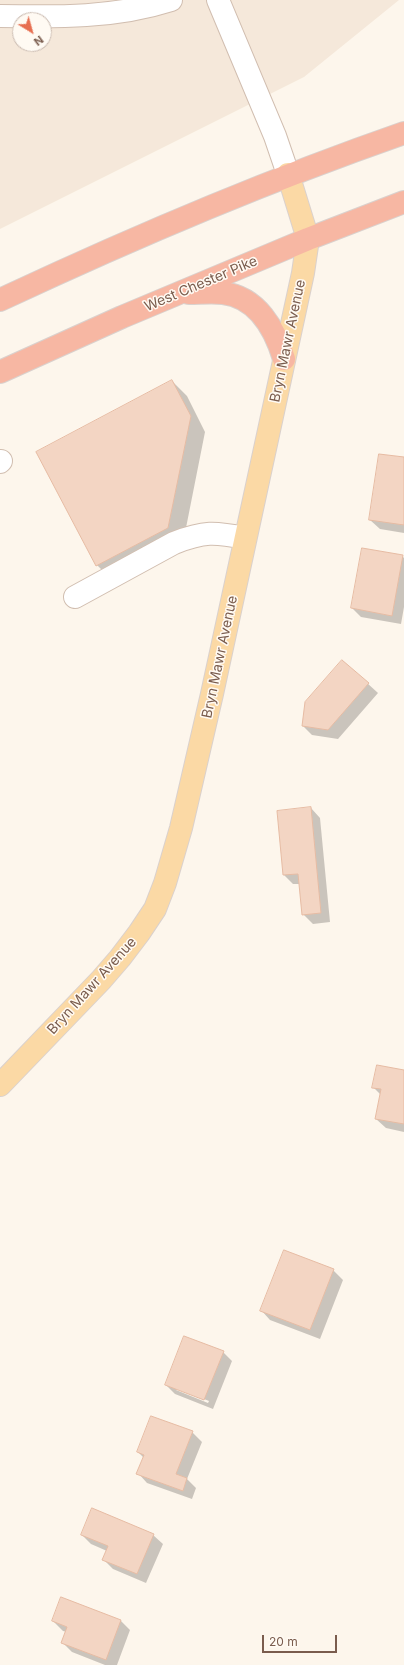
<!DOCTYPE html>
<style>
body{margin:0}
#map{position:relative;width:404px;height:1665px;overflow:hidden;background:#fdf6ec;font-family:Inter,sans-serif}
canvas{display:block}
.north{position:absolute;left:12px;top:12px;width:40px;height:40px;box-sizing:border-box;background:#fffaf3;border:1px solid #cabbb1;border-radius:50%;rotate:143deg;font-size:11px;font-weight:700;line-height:16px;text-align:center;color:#7a5c4d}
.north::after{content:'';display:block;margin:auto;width:14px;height:18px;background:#e76f51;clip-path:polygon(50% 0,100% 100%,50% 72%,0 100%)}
.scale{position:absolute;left:262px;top:1635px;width:75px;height:18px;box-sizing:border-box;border:2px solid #7a5c4d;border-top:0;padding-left:5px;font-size:12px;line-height:14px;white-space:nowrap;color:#7a5c4d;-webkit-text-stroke:3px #fffaf3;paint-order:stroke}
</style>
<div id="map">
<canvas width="404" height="1665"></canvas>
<div class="north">N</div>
<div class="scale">20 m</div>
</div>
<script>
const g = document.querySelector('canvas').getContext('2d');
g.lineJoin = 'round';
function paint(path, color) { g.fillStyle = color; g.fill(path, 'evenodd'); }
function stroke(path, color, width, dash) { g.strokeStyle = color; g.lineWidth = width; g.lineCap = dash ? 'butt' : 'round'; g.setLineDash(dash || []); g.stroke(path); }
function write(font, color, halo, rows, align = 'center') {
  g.font = font + ' Inter,sans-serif'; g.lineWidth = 3; g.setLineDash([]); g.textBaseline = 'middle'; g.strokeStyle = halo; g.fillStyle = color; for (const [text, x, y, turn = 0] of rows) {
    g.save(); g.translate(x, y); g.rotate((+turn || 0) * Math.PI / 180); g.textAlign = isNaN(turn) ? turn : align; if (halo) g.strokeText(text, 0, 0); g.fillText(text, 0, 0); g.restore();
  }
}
paint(new Path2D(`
 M0 0H399L304 77 0 229ZM20 20H44V44H20Z`), '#f5e8da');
paint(new Path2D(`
 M172 381 187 396 205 432 183 543 112 580 97 565 38 452Z
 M404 458V533L380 529 370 520Z
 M402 556 404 558V607L401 624 361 617 352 608Z
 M343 661 378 693 338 739 312 735 303 726Z
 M311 808 320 818 330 922 313 924 303 914 300 884H293L284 875Z
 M404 1071V1132L386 1128 376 1119 381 1095 373 1087Z
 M333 1270 343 1280 320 1339 270 1320 261 1310Z
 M223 1352 232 1361 213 1409 175 1394 166 1385ZM176 1388 209 1401 208 1403 176 1390Z
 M192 1432 202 1442 187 1479 196 1488 192 1499 147 1483 138 1473 144 1458 138 1452Z
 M82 1535H153L163 1544 146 1583 113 1569 103 1559 107 1551 91 1544Z
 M62 1598 121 1621 130 1630 117 1665H105L72 1652 63 1643 67 1632 63 1631 53 1621Z`), '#0003');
const building = new Path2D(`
 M172 380 191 416 168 528 96 566 36 452Z
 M379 454 404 457V525L369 520Z
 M362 548 403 555 392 616 351 608Z
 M342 660 369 683 328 730 302 726 305 702Z
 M311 807 321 913 302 915 298 874 283 875 277 811Z
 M377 1065 404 1070V1124L375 1119 381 1089 372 1088Z
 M284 1250 334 1269 310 1330 260 1311Z
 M184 1336 224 1351 204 1400 165 1385Z
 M151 1416 193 1431 176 1474 187 1478 183 1491 136 1474 144 1455 137 1452Z
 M92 1508 154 1534 137 1574 102 1560 108 1546 81 1535Z
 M61 1597 121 1620 106 1660 61 1643 67 1627 52 1621Z`);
paint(building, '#f3d5c3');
stroke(building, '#e6bba3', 1);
const minor = new Path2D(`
 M218 0 275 136 288 174
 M0 16C58 17 115 18 171 0
 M0 462 1 461
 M75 597 174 543C204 531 215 532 245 538`);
const major = new Path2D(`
 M0 1085 101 980 120 958 139 933 155 909 165 883 181 828 212 694 303 273 308 239 288 174`);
const highway = new Path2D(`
 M189 293C200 293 212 292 223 293 257 297 275 329 284 359
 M0 300C132 238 266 181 404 133
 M0 372 122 317 308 239 404 202`);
stroke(minor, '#d1beb0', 24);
stroke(major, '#dad1cd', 24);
stroke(highway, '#dad1cd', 24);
stroke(minor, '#fff', 22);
stroke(major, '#fbd9a5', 22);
stroke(highway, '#f7b7a3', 22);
write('14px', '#7a5c4d', '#fffaf3', [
 ["West Chester Pike",201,284,-23],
 ["Bryn Mawr Avenue",288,341,-78],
 ["Bryn Mawr Avenue",220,657,-78],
 ["Bryn Mawr Avenue",92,986,-48]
]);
</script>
